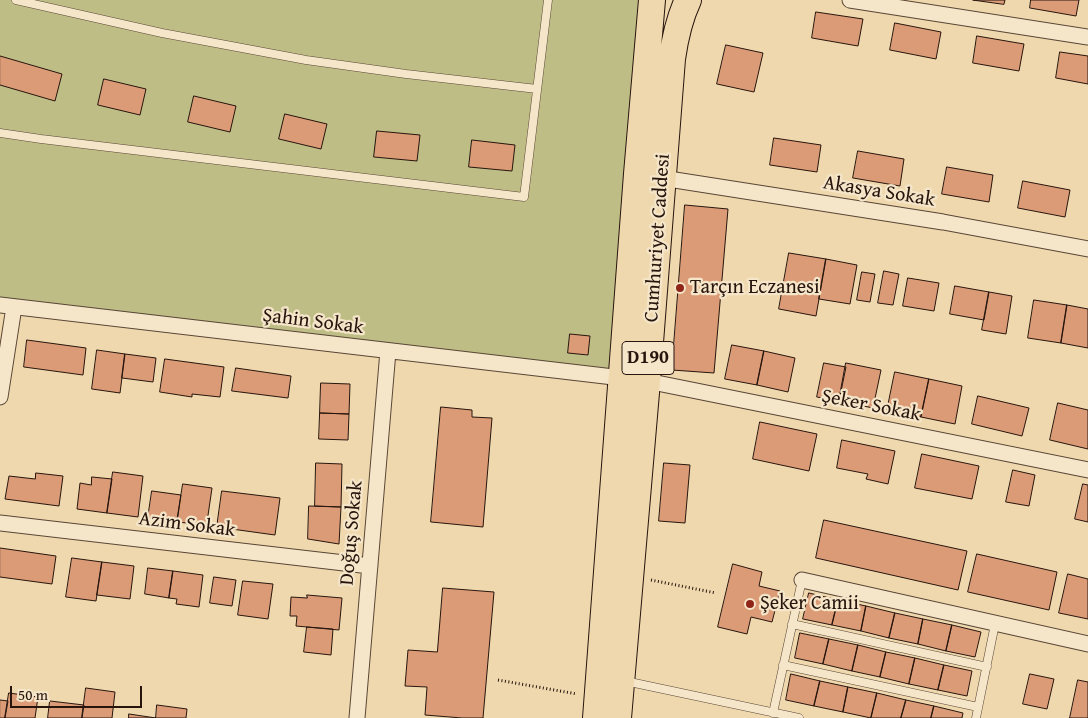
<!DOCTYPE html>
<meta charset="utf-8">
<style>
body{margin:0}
#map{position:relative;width:1088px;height:718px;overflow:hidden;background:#efd8ae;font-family:"Gentium Book Plus",serif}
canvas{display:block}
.scale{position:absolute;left:10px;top:686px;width:132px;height:22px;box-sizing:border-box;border:2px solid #27150d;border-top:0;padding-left:6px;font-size:15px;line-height:18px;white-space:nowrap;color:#27150d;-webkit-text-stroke:4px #f5e6ca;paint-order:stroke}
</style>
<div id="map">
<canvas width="1088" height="718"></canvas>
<div class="scale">50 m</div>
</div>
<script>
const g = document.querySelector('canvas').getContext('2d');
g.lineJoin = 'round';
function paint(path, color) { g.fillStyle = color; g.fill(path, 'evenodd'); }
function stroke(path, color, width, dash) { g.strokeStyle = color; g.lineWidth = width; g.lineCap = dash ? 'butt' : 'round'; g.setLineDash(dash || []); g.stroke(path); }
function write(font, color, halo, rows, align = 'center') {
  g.font = font + ' "Gentium Book Plus",serif'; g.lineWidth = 4.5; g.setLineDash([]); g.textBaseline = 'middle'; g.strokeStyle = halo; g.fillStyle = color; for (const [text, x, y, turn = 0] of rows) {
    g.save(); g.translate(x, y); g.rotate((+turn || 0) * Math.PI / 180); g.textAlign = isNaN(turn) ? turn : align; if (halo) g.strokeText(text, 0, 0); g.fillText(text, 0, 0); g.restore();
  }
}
paint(new Path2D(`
 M0 0H639L608 376 0 305Z`), '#bfbd86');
const building = new Path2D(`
 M973 0H1005L1004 4Z
 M1031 0H1079L1076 16 1030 8Z
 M816 12 863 19 858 46 812 38Z
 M895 23 941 32 936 59 890 50Z
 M977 36 1024 44 1019 71 973 63Z
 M726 45 763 53 754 92 717 84Z
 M1060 52 1088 56V84L1056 78Z
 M0 56 62 74 55 101 0 85Z
 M104 79 146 89 140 115 98 105Z
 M194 96 236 106 230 132 188 122Z
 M285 114 327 124 321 149 279 139Z
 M377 131 420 135 417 161 374 157Z
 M774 138 821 145 817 172 770 165Z
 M472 140 515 145 512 171 469 167Z
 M858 151 904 159 900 186 853 178Z
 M947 167 993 175 989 202 942 194Z
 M1023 181 1070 190 1065 217 1018 208Z
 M685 205 728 209 714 373 672 370Z
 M789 253 826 259 816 316 779 309Z
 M826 259 857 265 850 304 819 299Z
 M884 271 899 274 893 305 878 303Z
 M862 272 875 274 870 302 857 300Z
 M908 278 939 283 934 311 903 306Z
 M955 286 989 292 984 320 950 314Z
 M989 292 1012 296 1006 334 982 330Z
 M1034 300 1067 305 1061 343 1028 338Z
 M1067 305 1088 309V348L1061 343Z
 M570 334 590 336 588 355 568 353Z
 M27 340 86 348 83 375 24 367Z
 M732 345 764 351 757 385 725 379Z
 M97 350 125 354 120 393 92 389Z
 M764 351 795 358 788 392 757 385Z
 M125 354 156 358 153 382 122 378Z
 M165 359 224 367 220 397 192 394V397L160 392Z
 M824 363 846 367 839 401 817 397Z
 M846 363 881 370 873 408 839 401Z
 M236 368 291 376 288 398 232 391Z
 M895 372 929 379 921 417 887 411Z
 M929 379 962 386 955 424 921 417Z
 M321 383 350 384 349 414 320 413Z
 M978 396 1029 408 1022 436 972 424Z
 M1058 403 1088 410V449L1050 440Z
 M441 407 472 410V417L492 418 483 527 431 522Z
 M320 413 349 414 348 440 319 439Z
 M760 422 817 434 809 471 753 459Z
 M842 440 895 451 888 484 866 479 868 474 837 468Z
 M922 454 979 466 972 499 915 488Z
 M316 463 342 464 341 507 315 506Z
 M664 463 690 465 685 523 659 521Z
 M1013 470 1035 475 1029 506 1006 502Z
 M113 472 143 476 138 517 107 513Z
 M36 473 63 476 59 506 5 499 9 476 35 479Z
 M92 477 112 479 107 513 77 509 80 483 91 485Z
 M183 484 212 488 206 529 187 526V523L177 522Z
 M1083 484 1088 485V522L1075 519Z
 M152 491 181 495 177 522 148 518Z
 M222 491 280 498 275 535 217 527Z
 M309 506 341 507 339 544 308 539Z
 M824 520 967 551 958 590 816 558Z
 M0 548 56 556 52 584 0 577Z
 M977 554 1057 572 1049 610 968 592Z
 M72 558 102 562 96 601 66 597Z
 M102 562 134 566 130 599 97 595Z
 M733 564 762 572 759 586 780 591 772 622 751 617 747 634 718 627Z
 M148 568 173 571 169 598 145 594Z
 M173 571 203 575 199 607 176 604 177 599 169 598Z
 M1068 574 1088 579V619L1059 613Z
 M214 577 236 580 232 606 210 603Z
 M243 581 273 584 268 619 238 615Z
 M443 588 494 592 483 718H462L425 715 427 687 405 686 408 650 437 652Z
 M809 593 838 600 832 625 803 619Z
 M307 595 342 598 339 630 296 626 297 616H290L291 597 307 598Z
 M838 600 866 606 861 631 832 625Z
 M866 606 895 613 889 638 861 631Z
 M895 613 923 619 918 644 889 638Z
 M923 619 952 625 946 651 918 644Z
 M952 625 981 632 975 657 946 651Z
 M307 627 333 629 331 655 304 652Z
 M800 633 829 639 823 664 795 658Z
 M829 639 858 645 852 671 823 664Z
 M858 645 886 652 880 677 852 671Z
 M886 652 915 658 909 684 880 677Z
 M915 658 944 665 938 690 909 684Z
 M944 665 972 671 967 696 938 690Z
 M791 674 820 681 814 706 786 700Z
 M1030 674 1054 679 1047 709 1023 704Z
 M1078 680 1088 682V718H1070Z
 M820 681 848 687 843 712 814 706Z
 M848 687 877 693 871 718 843 712Z
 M86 688 115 692 112 718H82Z
 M9 693 38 697 35 718H5Z
 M877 693 906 700 901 718H871Z
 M0 700 8 701 5 718H0Z
 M906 700 934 706 931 718H901Z
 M50 701 84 705 82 718H48Z
 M157 705 187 709 186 718H156Z
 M934 706 963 713 962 718H931Z
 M129 714 156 718H129Z`);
paint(building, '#db9b76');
stroke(building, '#27150d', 1);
const lane = new Path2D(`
 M16 0 162 33 306 60 406 74 537 89
 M0 133 41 139 524 197 548 0
 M792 624 987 667
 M783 665 978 707
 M625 681 799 718
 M773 713 802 580
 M976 718 995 624`);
const street = new Path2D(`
 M850 0 1088 37
 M662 178 943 222 1088 249
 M0 305 622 378
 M647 381 1088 470
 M0 397 14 307
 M0 523 370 566
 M802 580 1088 644
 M357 718 388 351`);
const highway = new Path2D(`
 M596 718 637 174 652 0
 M618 718 647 381 672 59C675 38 679 19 688 0`);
stroke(lane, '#594635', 9);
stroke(street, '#594635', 17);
stroke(highway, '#27150d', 28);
stroke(new Path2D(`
 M651 580 716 593
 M498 680 577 694`), '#27150d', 3, [1, 2.5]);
stroke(lane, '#f5e6ca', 8);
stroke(street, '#f5e6ca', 15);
stroke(highway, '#efd8ae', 26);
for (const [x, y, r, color] of [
 [680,288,5,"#8f2418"],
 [750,604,5,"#8f2418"]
]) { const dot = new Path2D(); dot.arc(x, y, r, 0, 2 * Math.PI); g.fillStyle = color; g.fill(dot); stroke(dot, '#f5e6ca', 2); }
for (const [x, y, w] of [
 [648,358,52]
]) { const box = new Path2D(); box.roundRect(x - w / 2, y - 16.5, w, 33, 4); g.fillStyle = '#f5e6ca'; g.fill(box); stroke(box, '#27150d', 1); }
write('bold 19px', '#27150d', null, [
 ["D190",648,358]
]);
write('20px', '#27150d', '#f5e6ca', [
 ["Akasya Sokak",879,192,9],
 ["Cumhuriyet Caddesi",658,238,-86],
 ["Şahin Sokak",313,322,7],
 ["Şeker Sokak",871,406,11],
 ["Azim Sokak",187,525,7],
 ["Doğuş Sokak",352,533,-85]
]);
write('20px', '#27150d', '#f5e6ca', [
 ["Tarçın Eczanesi",690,288],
 ["Şeker Camii",760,604]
], 'left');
</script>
